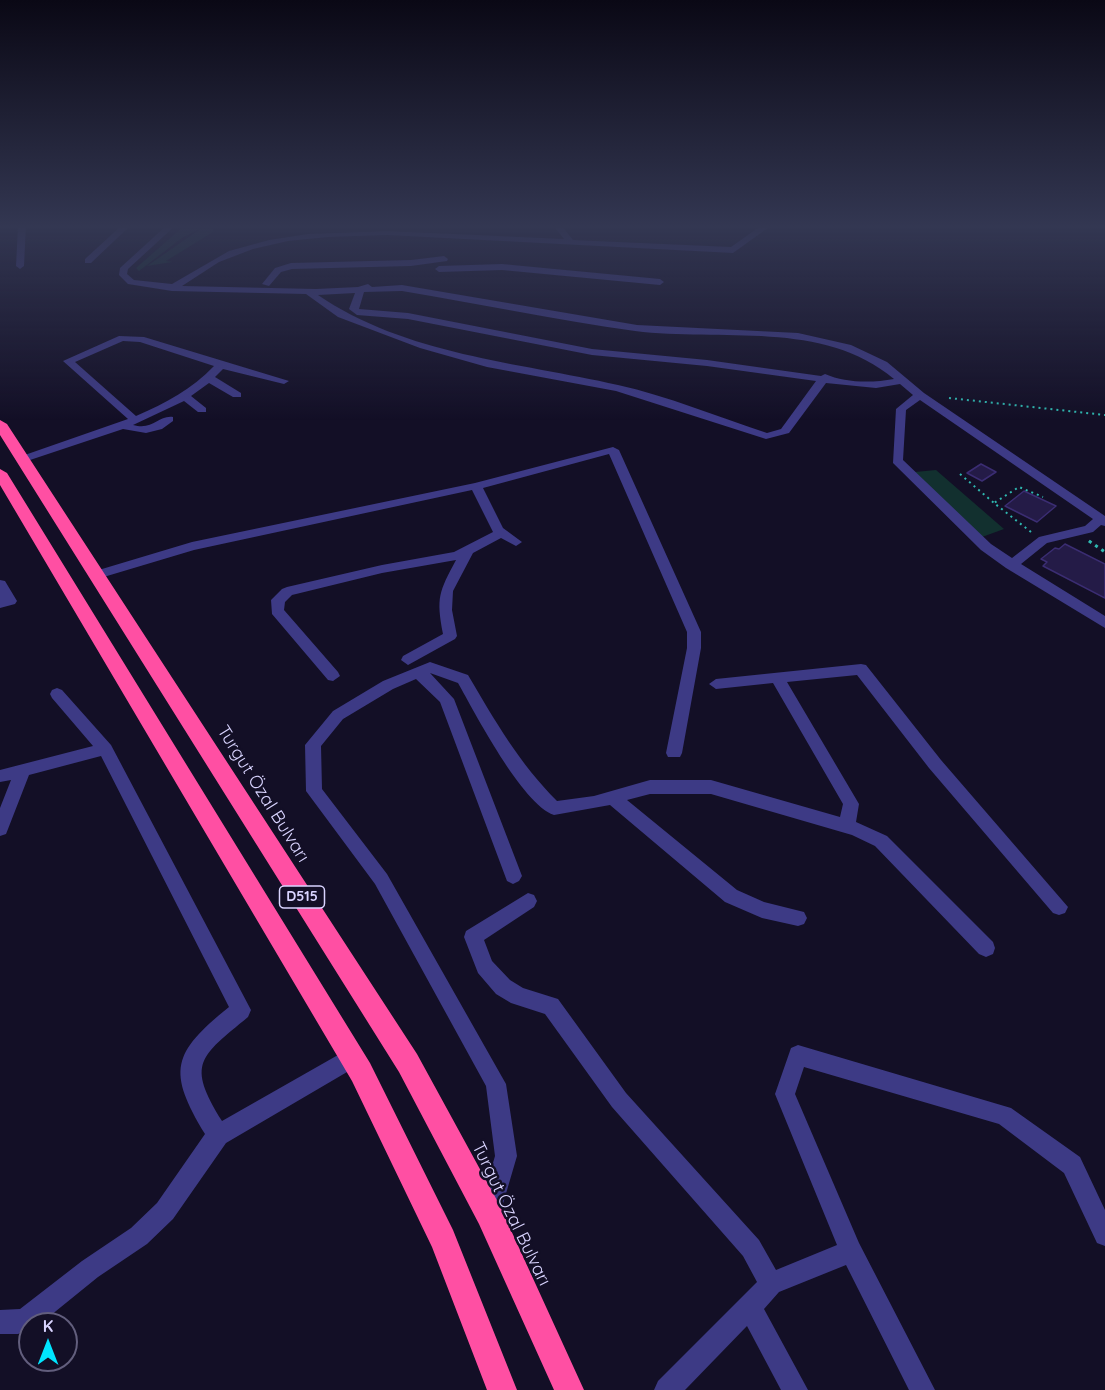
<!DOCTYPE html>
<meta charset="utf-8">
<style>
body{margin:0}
#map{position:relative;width:1105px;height:1390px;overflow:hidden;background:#130f26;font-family:Quicksand,sans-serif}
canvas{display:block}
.north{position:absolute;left:18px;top:1312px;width:60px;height:60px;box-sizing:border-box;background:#130f26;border:2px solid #625e7d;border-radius:50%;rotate:0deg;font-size:16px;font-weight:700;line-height:24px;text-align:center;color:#d9d4ff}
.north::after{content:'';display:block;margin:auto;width:21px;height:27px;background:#00e5ff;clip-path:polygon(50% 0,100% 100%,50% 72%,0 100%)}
</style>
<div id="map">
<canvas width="1105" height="1390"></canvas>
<div class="north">K</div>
</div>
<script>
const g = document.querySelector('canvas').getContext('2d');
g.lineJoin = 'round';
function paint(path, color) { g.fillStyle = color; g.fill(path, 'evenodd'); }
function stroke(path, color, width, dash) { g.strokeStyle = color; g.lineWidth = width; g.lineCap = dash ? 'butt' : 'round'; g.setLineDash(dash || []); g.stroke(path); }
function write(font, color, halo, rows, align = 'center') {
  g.font = font + ' Quicksand,sans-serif'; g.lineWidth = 5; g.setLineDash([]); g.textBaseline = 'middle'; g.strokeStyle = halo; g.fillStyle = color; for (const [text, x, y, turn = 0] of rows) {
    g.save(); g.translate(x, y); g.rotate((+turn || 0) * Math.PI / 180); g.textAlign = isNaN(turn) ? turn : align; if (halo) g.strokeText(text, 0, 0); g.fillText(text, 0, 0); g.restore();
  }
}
paint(new Path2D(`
 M185 225H209L203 227 213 226V232L166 261 172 262 147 266 203 227 182 238 139 271 136 268Z
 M936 470 1004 529 982 537 915 472Z`), '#12302f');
const building = new Path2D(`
 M981 464 996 472 982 481 967 473Z
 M1024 491 1056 506 1037 522 1005 506Z
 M1065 544 1105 564V598L1043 566 1047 562 1041 559 1055 548 1059 549Z`);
paint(building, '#241b47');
stroke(building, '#3b2d73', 1.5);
stroke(new Path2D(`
 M949 398 1105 415
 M960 474 994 503
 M1031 532 994 503 1019 487 1043 497
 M1089 541 1091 543`), '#2fb8b0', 2, [2, 4]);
stroke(new Path2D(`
 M1089 541 1105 552`), '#2fb8b0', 3, [3, 4.5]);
paint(new Path2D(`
 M18 225H26L24 266 20 269 16 266Z
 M122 225H131L91 263H85V259Z
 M167 225H176L128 269 127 274 134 280 172 284 229 251 269 240 308 234 387 231 564 239 553 225H561L573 240 731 247 762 225H772L733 253 387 235 328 237 288 241 253 249 219 262 182 286 316 289 358 287 368 284 372 287 402 285 637 325 798 333 851 345 887 362 924 393 1105 516V526L1101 525 1093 532 1047 543 1021 564 1105 616V628L1006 568 981 550 893 463 896 409 913 395 900 384 876 388 826 383 789 433 766 439 616 391 487 367 420 348 338 317 306 294 172 291 128 284 119 275 120 268ZM402 291C480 304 557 320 635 331 721 342 823 319 894 379 872 383 845 383 825 374L821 376 707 360 592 349 408 313 359 309 364 292ZM355 293 349 309 357 315 408 319 592 355 707 366 816 381 781 429 767 433C718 417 668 396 618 385 517 362 406 355 318 295ZM920 400 1093 519 1085 526 1039 537 1012 558 991 544 903 460 906 410Z
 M444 256 448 259 447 261 411 266 292 269 281 272 269 286 262 284 275 268 291 263 411 260Z
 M502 264 660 279 664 282 660 285 502 270 439 272 435 269 439 266Z
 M119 336 144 337 289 381 284 384 223 369 215 377 241 393V397H233L209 383 191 396 206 408V412H198L184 401 133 425C153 431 158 415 173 417V421L162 429 146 433 123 429 27 461H19V457L128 419 63 361ZM123 341 140 342 214 366C192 389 166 403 136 416L75 362Z
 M613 447 619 450 701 632V648L682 753 680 757H668L666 753 687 648V632L609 454 483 488 503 528 522 542 516 546 501 538 473 553 453 591 452 610 457 636 455 639 408 665 401 660 403 656 443 634C436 597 439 592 456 560L382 573 292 595 285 602 284 610 338 672 340 676 333 681 328 680 272 614 271 600 282 589 287 587 382 565 454 552 493 532 472 490 194 550 97 579 90 575 92 572 192 542 475 483Z
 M0 580 5 581 17 601 15 604 0 608Z
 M430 662 468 675C495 721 520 764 557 801L594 796 650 780H711L840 817 843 804 773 683 716 689 709 684 716 679 861 664 866 665 941 760 1068 907 1065 913 1059 915 1053 913 929 768 857 675 787 682 859 804 856 822 887 836 993 942 995 948 993 954 986 957 979 954 875 846 852 835 711 794H650L627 800 737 890 764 902 804 912 807 918 804 924 798 926 762 918 725 902 610 805 554 815C522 804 475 713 458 683L430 673 454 699 522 876 519 881 513 884 507 881 440 702 416 679 393 689 343 719 321 746 322 789 387 874 506 1084 517 1156 500 1214 497 1222 489 1225 481 1222 478 1214 495 1156 486 1086 375 884 306 791 305 745 333 711 383 681Z
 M57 688 62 690 111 745 251 1010 248 1017C200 1057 186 1063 222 1121L345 1051 352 1048 359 1051 362 1058 359 1065 226 1143 173 1219 147 1244 98 1277 40 1324H30V1329L18 1334H0V1310L20 1309 82 1261 131 1228 157 1203 205 1134C167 1071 172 1053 229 1007L101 756 29 775 8 829 6 834 0 836V808L11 780 0 782V770L93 746 52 698 50 694 52 690Z
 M528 893 534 895 537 901 534 907 484 940 492 961 510 980 523 988 558 999 626 1093 759 1240 776 1270 837 1245 775 1094 791 1048 798 1045 1011 1108 1080 1157 1105 1210V1246L1097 1243 1064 1173 999 1124 804 1067 795 1094 859 1243 935 1390H909L846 1265 779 1292 764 1309 808 1390H781L747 1326 685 1390H654L658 1381 757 1282 743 1256 612 1107 545 1014 511 1003 496 994 478 973 464 937 466 931Z`), '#3d3a85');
paint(new Path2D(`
 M0 420 7 424 417 1054 499 1204 584 1390H554L479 1224 399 1072 0 435Z
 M0 469 7 473 370 1063 453 1230 517 1390H487L432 1247 352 1081 0 485Z`), '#ff4fa3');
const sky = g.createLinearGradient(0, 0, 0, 420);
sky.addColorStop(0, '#0a0815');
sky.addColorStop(0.54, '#333752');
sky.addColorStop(1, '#33375200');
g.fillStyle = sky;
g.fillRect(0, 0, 1105, 420);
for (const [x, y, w] of [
 [302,897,45]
]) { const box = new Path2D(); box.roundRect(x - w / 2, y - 11, w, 22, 4.5); g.fillStyle = '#130f26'; g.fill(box); stroke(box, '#d9d4ff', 1.5); }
write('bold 14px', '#d9d4ff', null, [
 ["D515",302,897]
]);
write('18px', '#d9d4ff', '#130f26', [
 ["Turgut Özal Bulvarı",263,794,58],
 ["Turgut Özal Bulvarı",511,1214,64]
]);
</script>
